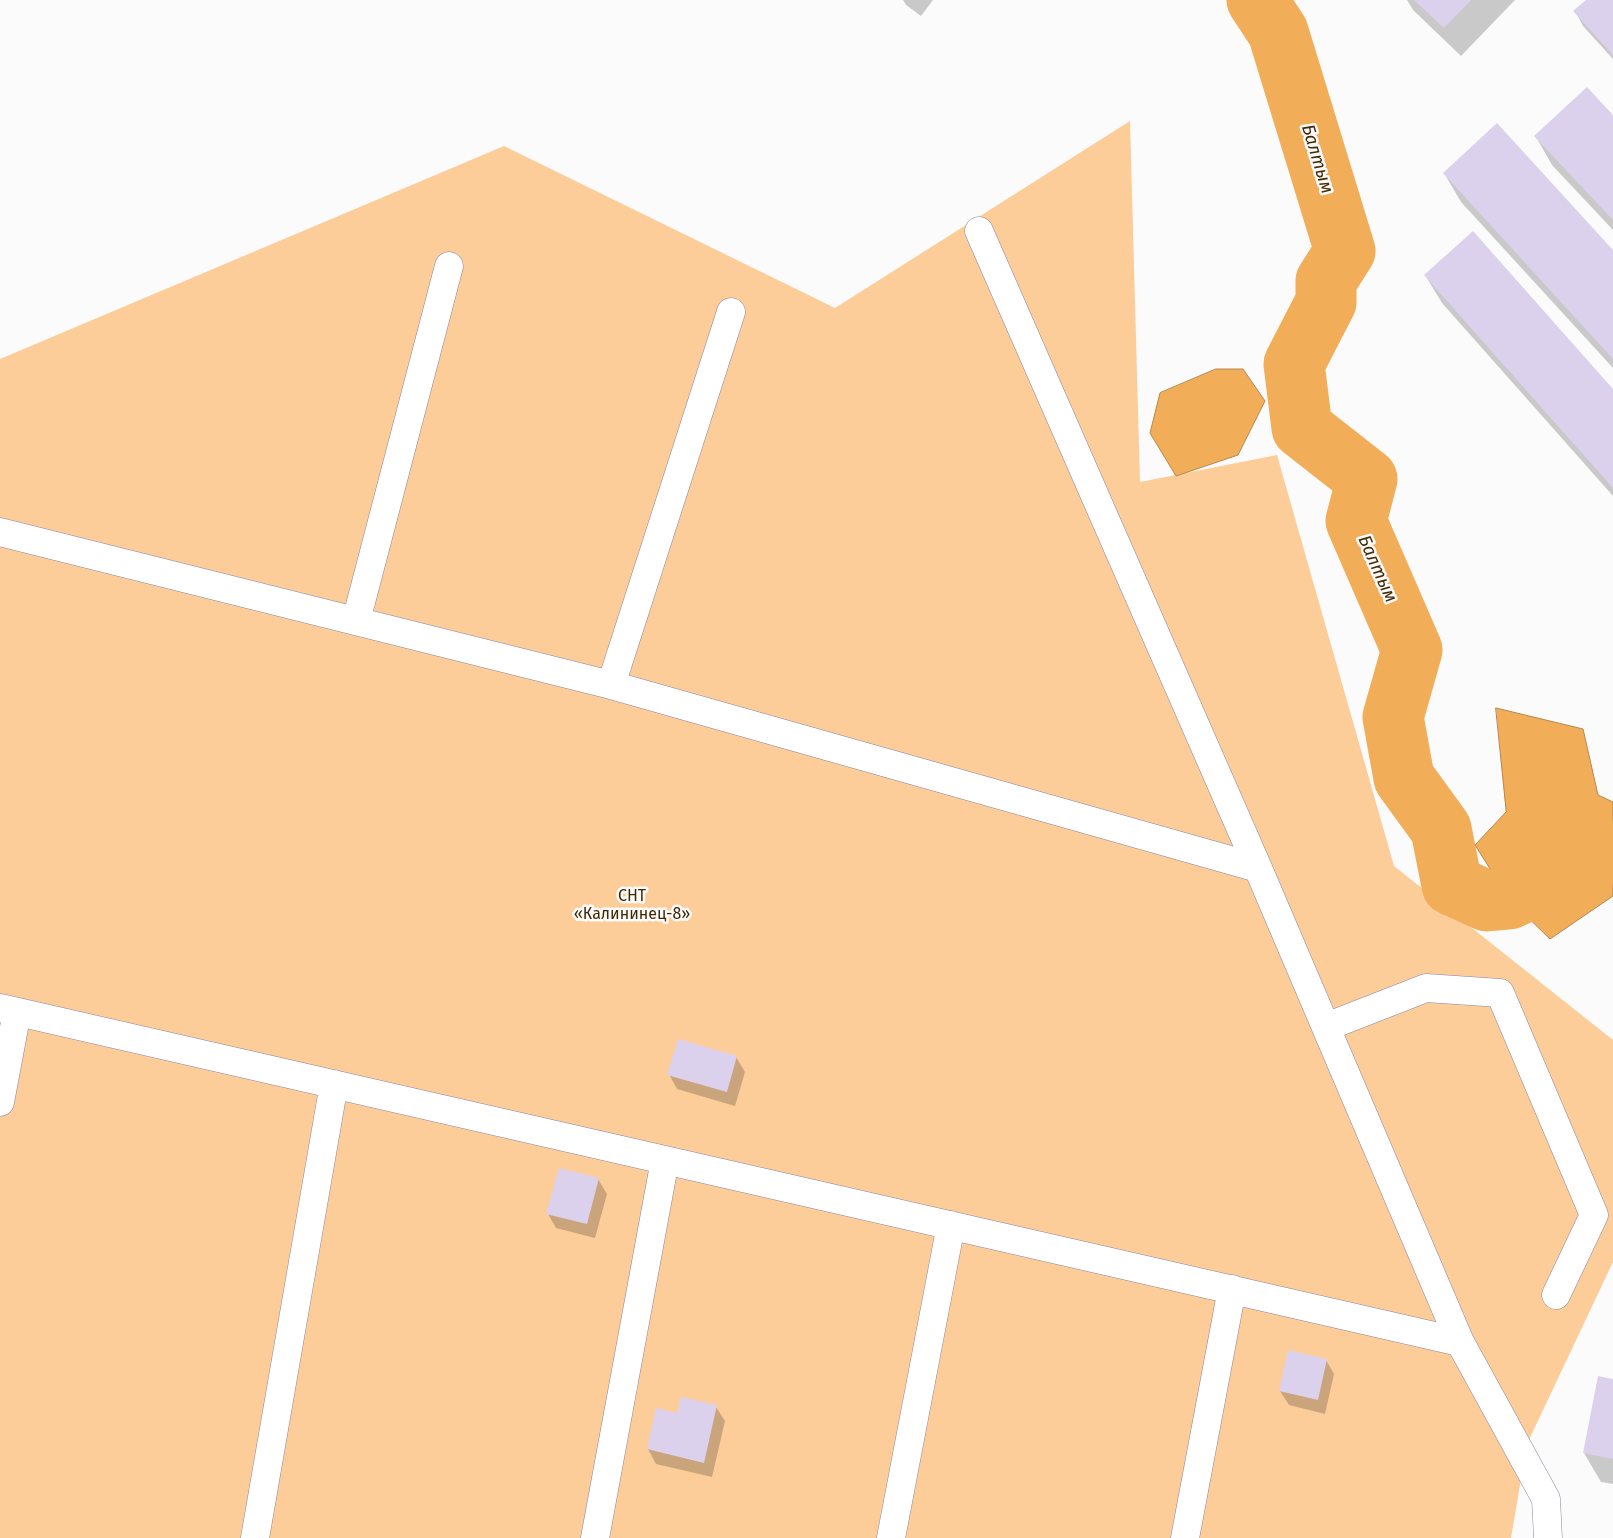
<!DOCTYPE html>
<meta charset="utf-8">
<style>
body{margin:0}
canvas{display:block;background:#fbfbfb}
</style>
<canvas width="1613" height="1538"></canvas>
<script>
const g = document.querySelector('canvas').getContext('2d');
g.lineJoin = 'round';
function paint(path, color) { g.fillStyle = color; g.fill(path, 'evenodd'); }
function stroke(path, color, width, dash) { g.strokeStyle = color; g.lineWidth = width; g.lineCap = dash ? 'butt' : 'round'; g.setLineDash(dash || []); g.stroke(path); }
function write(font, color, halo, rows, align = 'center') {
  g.font = font + ' "Fira Sans",sans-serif'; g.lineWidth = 5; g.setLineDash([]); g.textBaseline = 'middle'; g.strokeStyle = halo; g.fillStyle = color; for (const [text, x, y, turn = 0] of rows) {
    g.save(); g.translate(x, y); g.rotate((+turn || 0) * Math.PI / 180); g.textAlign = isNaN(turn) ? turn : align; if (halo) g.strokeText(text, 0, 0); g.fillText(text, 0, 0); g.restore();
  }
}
paint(new Path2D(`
 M1130 121 1140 482 1277 455 1394 866 1613 1040V1262L1527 1444 1511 1538H0V359L504 146 835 308Z`), '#fdcd99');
const water = new Path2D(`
 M1216 369H1243L1265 401 1238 455 1176 476 1150 433 1160 393Z
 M1496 708 1583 729 1598 795 1613 802V896L1550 939 1509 899 1475 845 1506 812Z`);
paint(water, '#f2ad59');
stroke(water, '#b7864e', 1);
paint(new Path2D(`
 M903 0H933L921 16 906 5Z
 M1407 0H1515L1461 56 1413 10Z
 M1588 0H1613V59L1583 26 1575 11Z
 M1613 117V230L1552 165 1536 137Z
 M1444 173 1613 252V368L1461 202Z
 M1425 275 1613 391V496L1442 303Z
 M736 1057 745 1072 735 1106 677 1089 669 1074Z
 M598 1179 607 1194 595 1238 556 1228 548 1214Z
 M1326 1360 1334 1374 1325 1414 1289 1405 1280 1391Z
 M1613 1380V1484L1601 1482 1584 1453Z
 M716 1407 725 1421 712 1477 656 1464 648 1449 678 1415Z`), '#0003');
stroke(new Path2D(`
 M1257 0 1278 32 1345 251 1326 281V302L1294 364 1302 428 1367 479 1356 521 1412 650 1393 717 1404 778 1441 829 1452 885 1487 901 1509 899 1613 851`), '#f2ad59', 61);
paint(new Path2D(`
 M1414 0H1471L1444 28Z
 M1586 0H1613V55L1573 11Z
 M1587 87 1613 115V220L1534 136Z
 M1497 123 1613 250V359L1443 173Z
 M1473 231 1613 389V488L1424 275Z
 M678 1039 737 1056 727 1092 667 1075Z
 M559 1168 599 1178 587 1224 546 1214Z
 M1288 1350 1327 1359 1318 1400 1279 1391Z
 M1598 1376 1613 1379V1459L1583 1453Z
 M681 1397 717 1405 704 1463 647 1449 656 1408 677 1413Z`), '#dcd1ec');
const minor = new Path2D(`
 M979 231 1258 868 1460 1342
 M0 532 611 685 1258 868
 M356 621 449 266
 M611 685 731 312
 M0 1008 1460 1342 1546 1499 1548 1538
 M1326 1027 1426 988 1500 993 1594 1215 1556 1295
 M0 1102 17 1012
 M255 1538 334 1084
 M595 1538 665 1160
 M891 1538 951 1225
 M1185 1538 1232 1289`);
stroke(minor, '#8e849e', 29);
stroke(minor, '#fff', 28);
write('16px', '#422702', '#fbfbfb', [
 ["СНТ",632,897],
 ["«Калининец-8»",632,915]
]);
write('italic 18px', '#452a05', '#fbfbfb', [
 ["Балтым",1317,159,73],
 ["Балтым",1377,569,66]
]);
</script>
